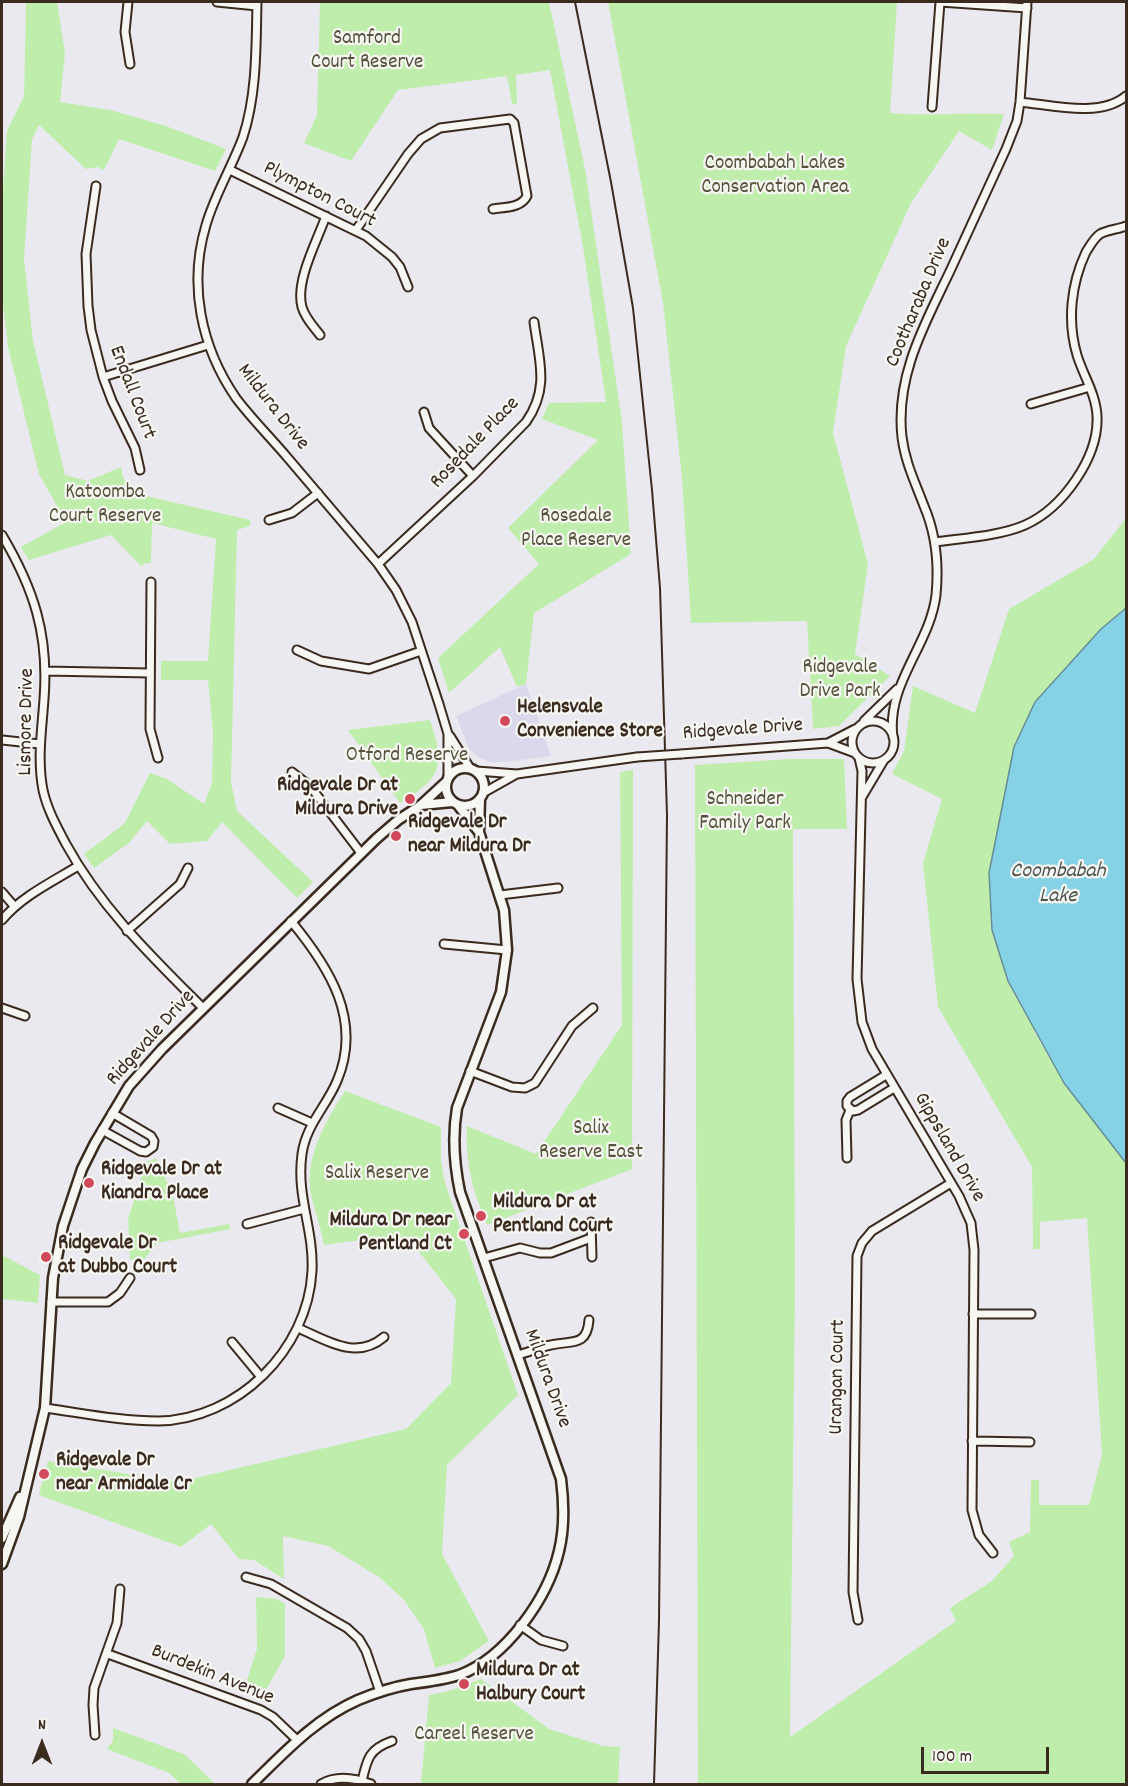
<!DOCTYPE html>
<style>
body{margin:0}
#map{position:relative;width:1128px;height:1786px;overflow:hidden;background:#e9e9ef;font-family:Dekko,sans-serif}
canvas{display:block}
.frame{position:absolute;inset:0;border:3px solid #3b2a1e;pointer-events:none}
.north{position:absolute;left:12px;top:1714px;width:60px;height:60px;-webkit-text-stroke:4px #f6f6f2;paint-order:stroke;rotate:0deg;font-size:16px;font-weight:700;line-height:24px;text-align:center;color:#3b2a1e}
.north::after{content:'';display:block;margin:auto;width:21px;height:27px;background:#3b2a1e;clip-path:polygon(50% 0,100% 100%,50% 72%,0 100%)}
.scale{position:absolute;left:921px;top:1747px;width:128px;height:27px;box-sizing:border-box;border:3px solid #3b2a1e;border-top:0;padding-left:8px;font-size:18px;line-height:21px;white-space:nowrap;color:#3b2a1e;-webkit-text-stroke:4px #f6f6f2;paint-order:stroke}
</style>
<div id="map">
<canvas width="1128" height="1786"></canvas>
<div class="frame"></div>
<div class="north">N</div>
<div class="scale">100 m</div>
</div>
<script>
const g = document.querySelector('canvas').getContext('2d');
g.lineJoin = 'round';
function paint(path, color) { g.fillStyle = color; g.fill(path, 'evenodd'); }
function stroke(path, color, width, dash) { g.strokeStyle = color; g.lineWidth = width; g.lineCap = dash ? 'butt' : 'round'; g.setLineDash(dash || []); g.stroke(path); }
function write(font, color, halo, rows, align = 'center') {
  g.font = font + ' Dekko,sans-serif'; g.lineWidth = 4.5; g.setLineDash([]); g.textBaseline = 'middle'; g.strokeStyle = halo; g.fillStyle = color; for (const [text, x, y, turn = 0] of rows) {
    g.save(); g.translate(x, y); g.rotate((+turn || 0) * Math.PI / 180); g.textAlign = isNaN(turn) ? turn : align; if (halo) g.strokeText(text, 0, 0); g.fillText(text, 0, 0); g.restore();
  }
}
paint(new Path2D(`
 M526 684 551 756 504 762H490L478 757 469 749 456 716Z`), '#dad9ec');
paint(new Path2D(`
 M26 2H57L65 54 60 102 110 110 166 126 226 149 215 171 119 139 104 170 98 167 86 169 39 125 32 139 24 259 33 341 65 475 88 481 121 467 123 478 132 489H144L146 496 250 520V526L237 530 231 782 237 811 313 882 297 898 222 822 207 841 170 844 147 821 129 843 94 868 84 854 125 823 150 773 167 779 204 804 212 783 213 732 208 680H161V661H208L216 539 152 523 151 563H145L141 566 111 535 29 560 21 547 66 522 39 474 8 347 2 294V206L7 131 24 96Z
 M320 2H549L585 169 622 422 631 554 534 613 526 684 517 687 500 647 449 693 438 658 539 564 508 528 598 440 542 419 549 403 606 402 583 247 550 70 516 75 517 104H512L507 76 398 90 351 161 304 143 317 115Z
 M608 2H897L890 113C928 116 966 112 1004 114L992 150 959 131 911 203 846 346 833 433 868 564 855 654 890 676 839 726 813 729 807 621 691 623 682 478 663 303Z
 M1126 518V608L1101 629 1035 702 1014 747 1034 1031 1064 1083 1126 1163V1784H698L695 765 791 759H844L847 829H793L795 1284 790 1737 956 1621 950 1608 992 1581 1014 1556 1009 1542 1030 1532 1031 1480H1039V1505H1089L1102 1455 1087 1218 1040 1222V1249H1033L1032 1167 938 1007 923 863 942 799 892 774 904 751 913 686 975 713 1009 609 1094 559Z
 M430 720C445 766 443 777 400 803L348 730Z
 M633 770 632 1169 487 1225C473 1190 465 1164 467 1126L536 1154 622 1025 620 772Z
 M345 1091 441 1127V1162L445 1183 518 1395 447 1465 442 1554 489 1641 460 1661 435 1668 424 1629 404 1600 379 1577 328 1546 283 1536 284 1579 254 1560 239 1559 211 1524 181 1547 39 1495 48 1461 178 1482 406 1429 451 1383 456 1299 412 1243 361 1240 324 1245C321 1228 315 1212 311 1195 304 1157 326 1121 345 1091Z
 M156 1158 173 1196 180 1233 229 1224 231 1229 157 1243 141 1263 130 1259 128 1219 146 1162Z
 M2 1255 40 1275 38 1303 2 1299Z
 M256 1597 277 1599 285 1604V1656L261 1699 243 1692 257 1649Z
 M481 1679 549 1729 603 1746 620 1747 618 1784H421L429 1695 449 1691Z
 M113 1728 184 1754 215 1784H181L169 1773 107 1749 113 1741Z`), '#bfeeac');
const water = new Path2D(`
 M1126 608V1163L1064 1083 1008 981 992 930 989 873 1014 747 1035 702 1101 629Z`);
paint(water, '#85d1e6');
stroke(water, '#678e96', 1.5);
const minor = new Path2D(`
 M128 2 125 32 130 64
 M217 2 257 6
 M257 2C256 46 257 94 243 137 232 167 215 194 206 225 188 285 201 347 236 398 251 418 270 437 287 457 317 492 347 528 378 564L396 590 412 622 439 704 448 734V777
 M940 2 1027 8
 M1020 102C1052 105 1100 118 1126 96
 M932 107 940 2
 M230 170 366 236 392 257 400 267 408 287
 M96 186 86 254 88 306 91 330 103 377 112 401 135 448 140 470
 M356 230 408 154 421 139 440 128 510 119 514 123 527 196C521 208 505 207 493 209
 M320 335C313 326 305 318 302 307 295 281 317 241 326 216
 M103 377 208 345
 M1031 404 1090 387
 M424 412 429 428 473 476
 M269 520 292 513 318 493
 M2 535C34 589 49 635 44 699 42 729 37 759 43 790 47 809 57 827 66 844 101 908 152 957 203 1008
 M935 542C963 538 1000 536 1025 525 1063 508 1099 457 1097 416 1096 394 1083 375 1077 355 1067 321 1071 284 1086 252 1090 246 1094 238 1100 234 1107 230 1119 229 1126 226
 M378 564 473 476 526 422C550 388 539 360 534 322
 M151 582 150 729 158 758
 M297 650 321 661 369 669 421 651
 M45 671 150 673
 M864 721 897 689
 M852 742a21 21 0 1 1 42 0a21 21 0 1 1-42 0Z
 M450 736 470 768
 M893 737C886 684 930 645 936 595 939 564 936 534 924 506 915 482 905 462 902 437 895 375 926 322 951 269 969 229 988 189 1006 149L1017 121 1020 102 1027 2
 M2 740 40 744
 M828 743 855 729
 M681 754 828 743 855 753
 M859 758 862 771 857 979 862 1022 872 1049 959 1196 971 1223 974 1250 972 1510 979 1535 993 1553
 M476 771 517 774 637 757
 M292 772 310 786 361 853
 M483 793 515 775
 M862 797 884 760
 M2 892 14 906
 M500 895 558 888
 M2 920C22 896 52 882 78 866
 M127 931 180 884 188 868
 M444 944 507 950
 M2 1008 25 1016
 M470 1071 512 1087 525 1088 535 1083 572 1026 593 1008
 M886 1075 850 1097 847 1101V1106L853 1111 858 1110 894 1088
 M278 1108 312 1123
 M102 1130 140 1151 146 1152 153 1147 154 1141 151 1136 112 1113
 M847 1158 846 1120 850 1110
 M591 1222 592 1257
 M247 1224 304 1209
 M484 1258 520 1248 540 1253H551L591 1238
 M51 1302H108L120 1293 130 1278
 M973 1314H1031
 M298 1328C326 1340 356 1361 384 1337
 M232 1342 261 1377
 M518 1355C529 1352 540 1347 551 1345 570 1340 587 1348 589 1320
 M45 1408C82 1413 120 1421 158 1421 237 1420 308 1350 312 1271 314 1229 296 1197 302 1154 306 1125 326 1107 337 1081 363 1020 329 967 291 921
 M972 1441 1030 1442
 M246 1577 271 1584 347 1628 359 1639 366 1651 380 1692
 M858 1620 853 1592 857 1256 862 1243 872 1231 951 1183
 M520 1625 541 1640 563 1646
 M108 1654 261 1710 273 1717 297 1740
 M95 1735 93 1705 94 1688 117 1623 120 1589
 M362 1781C367 1759 369 1749 392 1741
 M321 1784C336 1775 355 1778 371 1784`);
const tertiary = new Path2D(`
 M446 787a19 19 0 1 1 38 0a19 19 0 1 1-38 0Z
 M421 805 452 802
 M458 805 479 832
 M2 1538 20 1497
 M2 1564 19 1517 45 1408 53 1278 63 1226 82 1169 95 1143 129 1086 162 1049 376 839 398 820 421 805 446 782
 M252 1784C285 1752 315 1719 358 1700 375 1693 393 1687 411 1684 427 1682 443 1680 459 1675 506 1658 548 1598 559 1551 565 1527 564 1503 561 1479L460 1192C454 1163 452 1137 457 1108L501 992 507 950 504 910 479 832 480 799`);
stroke(minor, '#3b2a1e', 11);
stroke(tertiary, '#3b2a1e', 13);
stroke(minor, '#f6f6f2', 7);
stroke(tertiary, '#f6f6f2', 8);
stroke(new Path2D(`
 M575 2 611 182 633 308 652 490 660 588 667 815 659 1621 654 1784`), '#3b2a1e', 2);
const minorBridge = new Path2D(`
 M637 757 681 754`);
stroke(minorBridge, '#3b2a1e', 11, []);
stroke(minorBridge, '#f6f6f2', 7);
for (const [x, y, r, color] of [
 [505,721,6,"#d1495b"],
 [410,799,6,"#d1495b"],
 [396,836,6,"#d1495b"],
 [89,1183,6,"#d1495b"],
 [481,1216,6,"#d1495b"],
 [464,1234,6,"#d1495b"],
 [46,1257,6,"#d1495b"],
 [44,1474,6,"#d1495b"],
 [464,1684,6,"#d1495b"]
]) { const dot = new Path2D(); dot.arc(x, y, r, 0, 2 * Math.PI); g.fillStyle = color; g.fill(dot); stroke(dot, '#f6f6f2', 2); }
write('21px', '#55513a', '#f6f6f2', [
 ["Samford",367,40],
 ["Court Reserve",367,64],
 ["Coombabah Lakes",775,165],
 ["Conservation Area",775,189],
 ["Katoomba",105,494],
 ["Court Reserve",105,518],
 ["Rosedale",576,518],
 ["Place Reserve",576,542],
 ["Ridgevale",840,669],
 ["Drive Park",840,693],
 ["Otford Reserve",407,757],
 ["Schneider",745,801],
 ["Family Park",745,825],
 ["Salix",591,1130],
 ["Reserve East",591,1154],
 ["Salix Reserve",377,1175],
 ["Careel Reserve",474,1736]
]);
write('21px', '#3b2a1e', '#f6f6f2', [
 ["Plympton Court",319,196,27],
 ["Cootharaba Drive",920,303,-67],
 ["Endall Court",131,393,69],
 ["Mildura Drive",272,408,52],
 ["Rosedale Place",476,444,-46],
 ["Lismore Drive",28,722,-89],
 ["Ridgevale Drive",743,731,-4],
 ["Ridgevale Drive",152,1039,-48],
 ["Gippsland Drive",948,1148,60],
 ["Urangan Court",839,1377,-89],
 ["Mildura Drive",546,1379,70],
 ["Burdekin Avenue",212,1676,22]
]);
write('bold 21px', '#3b2a1e', '#f6f6f2', [
 ["Helensvale",517,709],
 ["Convenience Store",517,733],
 ["Ridgevale Dr at",398,787,"right"],
 ["Mildura Drive",398,811,"right"],
 ["Ridgevale Dr",408,824],
 ["near Mildura Dr",408,848],
 ["Ridgevale Dr at",101,1171],
 ["Kiandra Place",101,1195],
 ["Mildura Dr at",493,1204],
 ["Pentland Court",493,1228],
 ["Mildura Dr near",452,1222,"right"],
 ["Pentland Ct",452,1246,"right"],
 ["Ridgevale Dr",58,1245],
 ["at Dubbo Court",58,1269],
 ["Ridgevale Dr",56,1462],
 ["near Armidale Cr",56,1486],
 ["Mildura Dr at",476,1672],
 ["Halbury Court",476,1696]
], 'left');
write('italic 22px', '#4e5450', '#f6f6f2', [
 ["Coombabah",1058,873],
 ["Lake",1058,898]
]);
</script>
